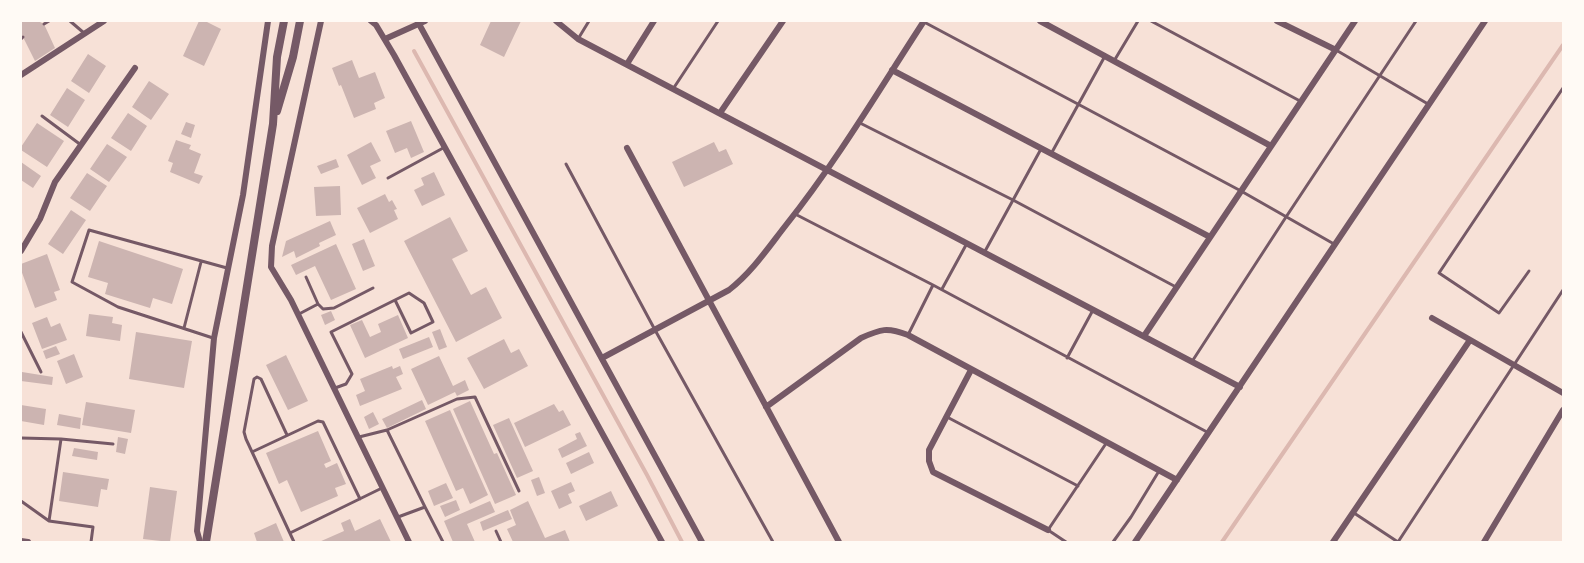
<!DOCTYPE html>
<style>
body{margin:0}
#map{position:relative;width:1584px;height:563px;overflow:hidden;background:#f7e1d7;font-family:"Noto Serif",serif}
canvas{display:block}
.frame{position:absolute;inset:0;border:22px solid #fffaf5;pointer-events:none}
</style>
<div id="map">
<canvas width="1584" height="563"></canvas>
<div class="frame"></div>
</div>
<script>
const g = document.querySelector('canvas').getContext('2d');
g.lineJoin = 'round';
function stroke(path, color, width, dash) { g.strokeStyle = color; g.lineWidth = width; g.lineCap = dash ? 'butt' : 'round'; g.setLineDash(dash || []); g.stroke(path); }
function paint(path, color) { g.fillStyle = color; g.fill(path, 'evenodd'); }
stroke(new Path2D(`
 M414 51 647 475 682 542
 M1222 542 1563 45`), '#dcb8b0', 4);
paint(new Path2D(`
 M21 21H38L44 24 55 48 35 61 23 37 21 36Z
 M199 21H205L221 29 204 66 183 56Z
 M491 21H521L504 57 480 45Z
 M88 54 106 66 89 93 71 81Z
 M352 60 359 78 375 72 385 98 374 103 376 109 354 118 341 85 339 86 332 68Z
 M149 81 169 94 151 120 132 107Z
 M67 88 85 100 68 127 50 115Z
 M128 113 147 126 131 151 111 138Z
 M411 121 424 152 411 158 407 148 395 153 386 131Z
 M186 122 195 125 191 138 181 134Z
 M37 123 64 141 47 167 21 150V147Z
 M176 140 191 145 189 149 201 154 194 173 203 176 199 184 170 172 173 163 168 161Z
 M371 142 381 161 370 166 376 178 362 185 347 155Z
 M714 142 719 152 726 149 733 164 684 187 672 162Z
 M107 144 127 157 109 182 90 169Z
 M336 159 339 167 321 174 317 166Z
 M21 162 41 176 33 188 21 180Z
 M434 172 445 195 422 206 414 190 424 185 421 178Z
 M87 173 107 186 90 211 70 198Z
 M340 186 341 215 316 216 314 187Z
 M385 194 389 202 392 200 397 209 394 210 398 219 370 233 357 208Z
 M71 210 86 220 63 254 48 244Z
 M450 217 468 251 452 259 471 295 486 287 502 318 456 342 404 241Z
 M330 221 336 235 319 243 320 246 296 258 294 251 282 257 286 241Z
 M364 239 375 266 363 271 352 244Z
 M99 241 183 269 172 304 153 298 150 308 105 294 108 283 88 277Z
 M336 244 356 289 331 300 315 266 296 275 291 265Z
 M47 254 60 290 54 292 57 300 35 308 21 270V264Z
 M331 311 335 320 325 325 321 315Z
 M89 314 113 317 112 323 122 325 120 341 86 336Z
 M398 315 408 338 365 358 350 325 362 320 370 337 381 332 378 324Z
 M47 317 51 327 60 323 67 340 42 349 32 323Z
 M440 329 447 347 439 350 432 332Z
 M136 332 192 341 184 388 129 379Z
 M429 337 433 347 403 359 399 349Z
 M504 339 511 353 519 349 528 366 484 389 467 358Z
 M56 346 60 354 46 359 43 351Z
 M74 354 83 377 66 384 57 361Z
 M286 355 308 401 288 410 266 365Z
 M439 356 453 386 465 380 469 390 457 396 455 392 428 405 411 369Z
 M392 366 393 369 400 366 403 374 396 377 402 389 360 406 356 395 365 391 360 379Z
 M22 372 53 377 52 385 21 381Z
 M422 400 426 409 387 428 382 419Z
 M470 401 494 454 497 453 516 495 495 504 453 409Z
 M86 402 135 410 131 433 82 425Z
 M554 404 559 412 563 410 571 425 525 447 514 423Z
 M21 405 46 409 44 425 21 421Z
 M450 410 488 495 470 504 463 488 456 491 425 421Z
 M373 412 379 424 369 429 364 417Z
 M59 414 81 418 80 429 57 425Z
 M509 418 533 471 517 478 493 425Z
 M318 431 331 461 324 464 326 468 337 463 346 484 335 488 338 496 301 512 287 480 279 484 266 453Z
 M580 432 587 446 562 458 558 449 577 439 575 434Z
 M118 437 128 439 125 454 116 452Z
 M74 448 98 452 97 460 72 456Z
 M589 452 594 463 571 474 566 463Z
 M63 472 109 479 107 490 101 489 98 507 59 501Z
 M539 477 545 493 537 496 531 480Z
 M571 482 575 491 568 494 572 503 559 509 551 491Z
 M446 483 453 498 434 506 428 491Z
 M150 487 177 491 170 542 143 539Z
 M611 491 618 506 586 521 579 506Z
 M456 500 460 510 445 517 440 506Z
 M490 501 495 512 467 524 475 542H453L444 521Z
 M528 501 545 538 565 530 570 542H513L507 529 516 525 510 510Z
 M508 510 512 519 483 531 480 522Z
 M350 519 355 531 380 519 391 542H319L344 531 341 523Z
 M276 523 284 542H257L254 533Z`), '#ccb4b1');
stroke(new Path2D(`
 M70 21 84 33
 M1151 21 1300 101
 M924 22 1241 191 1334 244
 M44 24 49 21
 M21 39 23 37
 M578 39 589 21
 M1336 50 1428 104
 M1114 61 1138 21
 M673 89 718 21
 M42 116 81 145
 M860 123 1013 200 1176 287
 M1051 154 1105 56
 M566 164 655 330 773 542
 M388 178 445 147
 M795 214 933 285 1207 432
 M984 253 1041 149
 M1529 271 1499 313 1439 273 1563 88
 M306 277 318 304 323 309 334 308 373 288
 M942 289 966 245
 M299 314 318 304
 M184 328 201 262
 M21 332 41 372
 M908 335 933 285
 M213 338 118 307 72 282 89 230 227 268
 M1067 358 1093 310
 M1193 360 1286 217 1416 21
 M335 388 346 384 352 374 331 332 409 293 424 303 433 322 411 333 395 300
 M947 417 1078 486
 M387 430 425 507 398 517
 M287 435 261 379 257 377 254 379 244 432 246 439 294 542
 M359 437 387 430 457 399 475 397 519 491
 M21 438 61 439
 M252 452 318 421 323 422 360 499
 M21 501 49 521
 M425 507 443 542
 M1354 513 1398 542
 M496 531 501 542
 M290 533 382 488
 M91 542 93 527 49 521 61 439 113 444
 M1066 542 1048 530 1107 442
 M1113 542 1131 517 1159 471
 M1398 542 1563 290`), '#755966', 3);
stroke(new Path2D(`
 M321 21 272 246 271 267 291 300 409 542
 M371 21 376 25 394 55 662 542
 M556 21 578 39 1240 387
 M1040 21 1271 146
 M1277 21 1336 50
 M419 24 702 542
 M385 39 425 21
 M627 64 654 21
 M892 70 1210 237
 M21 75 104 21
 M720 113 783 21
 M627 148 839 542
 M21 251 40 219 55 182 135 68
 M1432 318 1563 393
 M1144 336 1355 21
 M602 358 729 290C752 272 768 248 786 225 837 161 879 90 924 21
 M971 370 929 450V461L933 472 1048 530
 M766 407 861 338C881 329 887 327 908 335L1177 480
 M21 541 28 542
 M200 542 197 531 214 338 243 195 268 21
 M1135 542 1485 21
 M1333 542 1470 340
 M1484 542 1563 410`), '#755966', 6);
stroke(new Path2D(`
 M277 111 293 57 300 21
 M206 542 273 124 277 57 284 21`), '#755966', 8);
</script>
